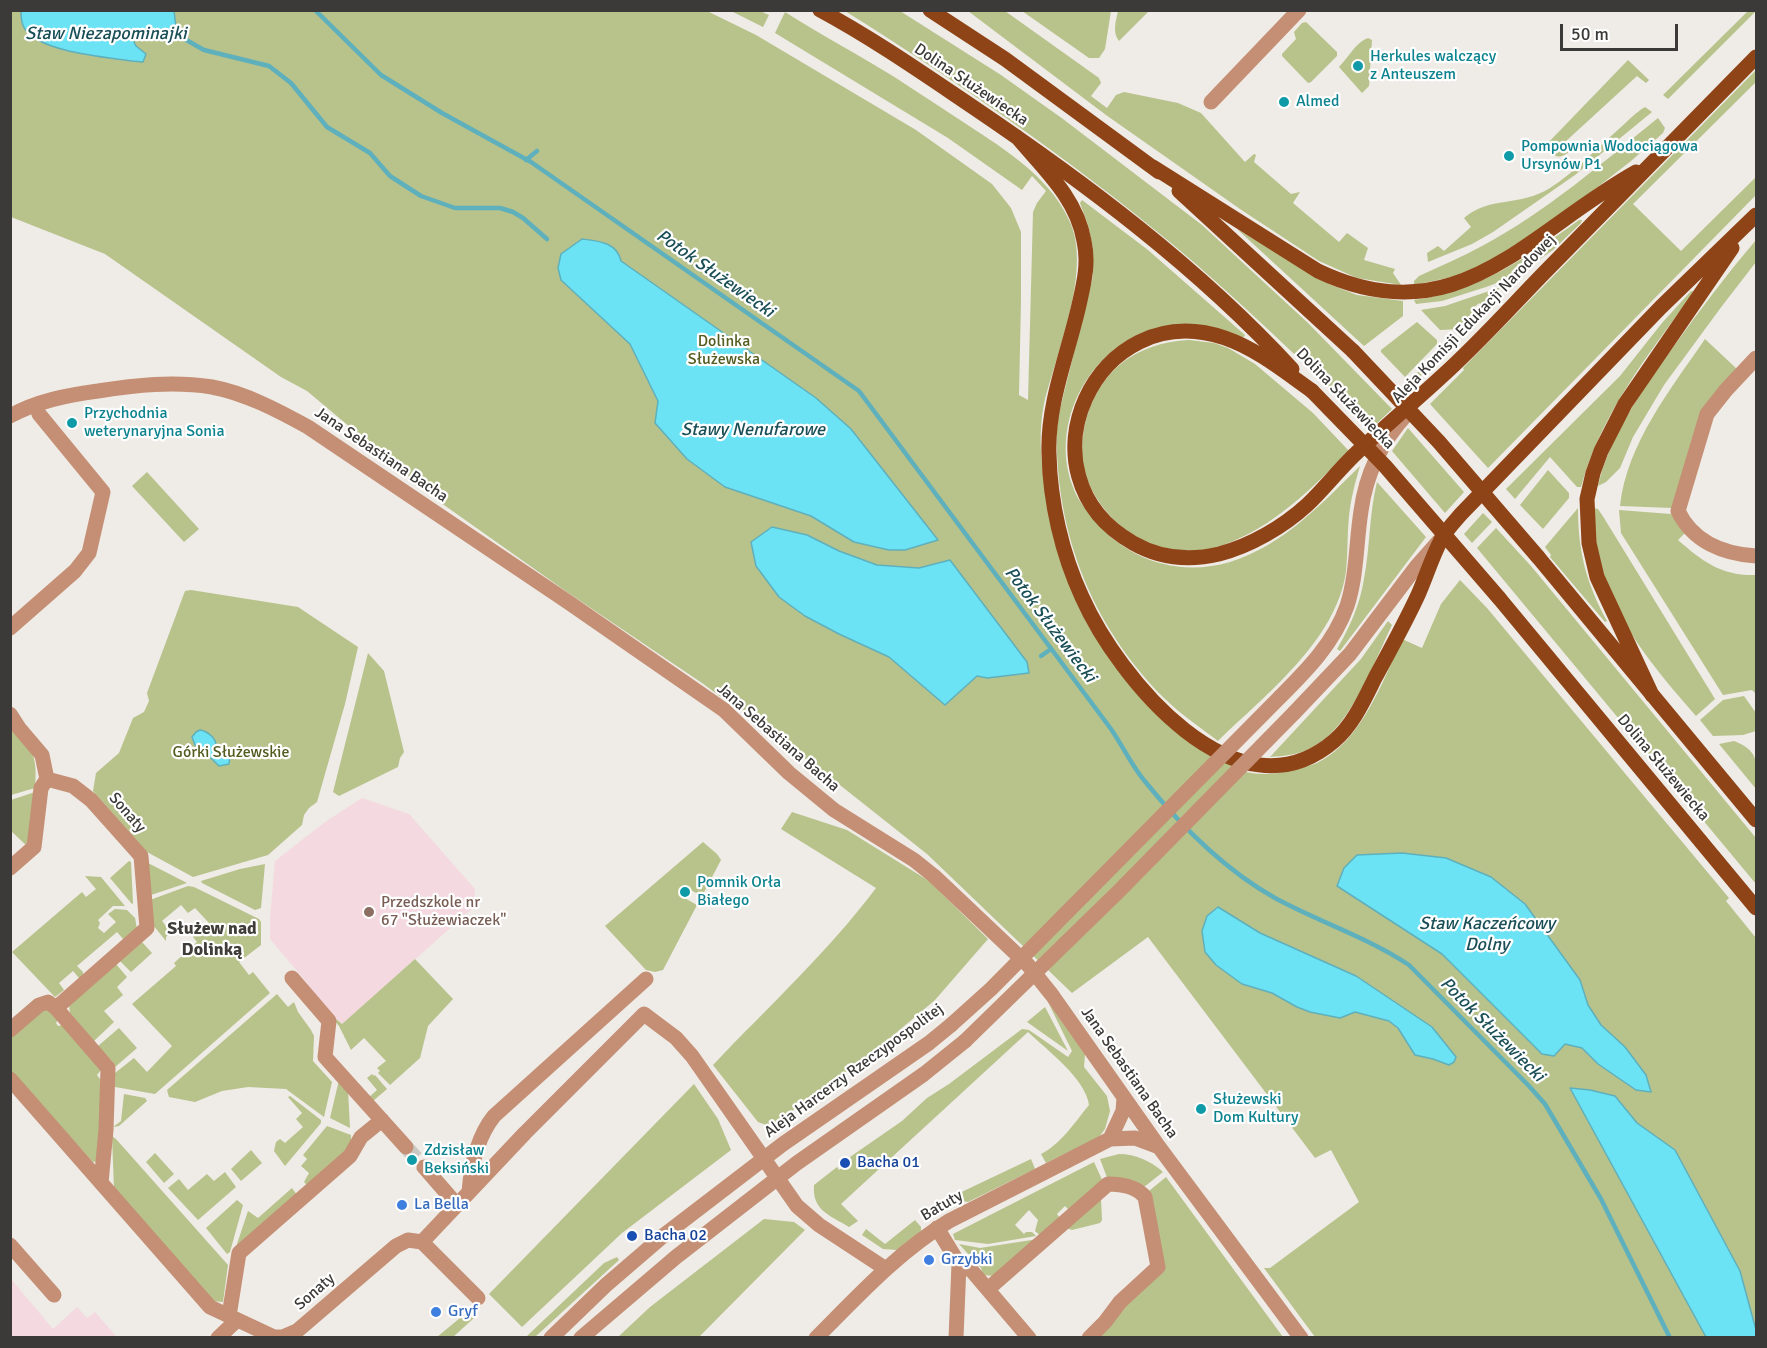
<!DOCTYPE html>
<meta charset="utf-8">
<style>
body{margin:0}
#map{position:relative;width:1767px;height:1348px;overflow:hidden;background:#efebe6;font-family:Signika,sans-serif}
canvas{display:block}
.frame{position:absolute;inset:0;border:12px solid #3c3a38;pointer-events:none}
.scale{position:absolute;left:1560px;top:24px;width:118px;height:27px;box-sizing:border-box;border:3px solid #3c3a38;border-top:0;padding-left:8px;font-size:18px;line-height:21px;white-space:nowrap;color:#3c3a38;-webkit-text-stroke:4px #fff;paint-order:stroke}
</style>
<div id="map">
<canvas width="1767" height="1348"></canvas>
<div class="frame"></div>
<div class="scale">50 m</div>
</div>
<script>
const g = document.querySelector('canvas').getContext('2d');
g.lineJoin = 'round';
function paint(path, color) { g.fillStyle = color; g.fill(path, 'evenodd'); }
function stroke(path, color, width, dash) { g.strokeStyle = color; g.lineWidth = width; g.lineCap = dash ? 'butt' : 'round'; g.setLineDash(dash || []); g.stroke(path); }
function write(font, color, halo, rows, align = 'center') {
  g.font = font + ' Signika,sans-serif'; g.lineWidth = 4.5; g.setLineDash([]); g.textBaseline = 'middle'; g.strokeStyle = halo; g.fillStyle = color; for (const [text, x, y, turn = 0] of rows) {
    g.save(); g.translate(x, y); g.rotate((+turn || 0) * Math.PI / 180); g.textAlign = isNaN(turn) ? turn : align; if (halo) g.strokeText(text, 0, 0); g.fillText(text, 0, 0); g.restore();
  }
}
paint(new Path2D(`
 M362 798 409 814 475 889 474 907 342 1024 325 1010 308 992V984L270 939V918L275 861 325 822Z
 M11 1279 53 1329 77 1307 87 1318 95 1312 117 1337H11Z`), '#f4dae0');
paint(new Path2D(`
 M1749 10 1756 11 1668 99 1663 95Z
 M10 11H707L756 35 916 130 992 184 1011 208 1021 232V300L1019 395 1028 400 1033 212 1037 203 1046 191 1032 176 1022 190 948 138 775 33 785 12C821 35 859 55 896 78 916 91 937 105 957 118 999 146 1047 173 1069 220 1093 269 1056 353 1044 404 1038 433 1041 461 1045 490 1058 583 1097 659 1167 723 1183 737 1200 746 1218 757 1225 761 1232 767 1239 770 1253 775 1273 775 1287 771 1297 768 1308 767 1317 763 1361 742 1383 681 1402 639L1422 648 1441 604 1460 580 1487 608 1729 898 1726 901 1756 938V1337H1315L1264 1268H1270L1359 1202 1331 1150 1315 1158 1148 937 1072 993 927 854 826 774 702 683 567 592 437 500 307 391 281 377 105 254 11 217Z
 M731 11H760L769 15 763 27Z
 M845 11H900L1001 75 1063 119 1202 225 1308 323 1392 409 1372 428C1306 366 1241 301 1171 243 1068 158 958 82 845 11Z
 M968 11H1005L1099 78 1101 83 1091 96 1107 108 1116 95 1124 92 1178 103 1201 113 1245 162 1254 154 1256 155 1254 162 1291 194 1300 192 1293 203 1339 242 1347 233 1368 248 1364 260 1395 269 1393 273 1401 285 1357 278 1319 261 1240 209 1106 115Z
 M1022 11H1111L1105 49 1099 58H1089Z
 M1118 11V10L1149 11 1119 41C1112 32 1116 21 1118 11Z
 M1306 22 1337 52V56L1311 82 1308 83 1282 56V54L1296 39 1294 32 1302 23Z
 M1368 38 1372 40 1369 86 1362 93 1339 67C1348 58 1356 42 1368 38Z
 M1628 60 1649 80 1646 83 1637 76 1565 142 1572 150C1559 160 1555 158 1544 147Z
 M1756 70V82L1633 204 1681 251 1756 177V195L1488 468 1430 404 1464 370 1463 368Z
 M1645 107 1652 112 1575 175 1493 232 1472 244 1428 262 1427 253 1438 246 1444 251 1471 227 1464 218C1489 196 1520 207 1550 188 1575 172 1597 148 1620 128 1628 121 1636 112 1645 107Z
 M1658 118 1665 128 1663 133 1631 161 1567 211 1490 261 1457 276 1414 285V281L1419 276C1440 266 1462 257 1482 246 1546 212 1602 163 1658 118Z
 M1082 200 1148 250 1245 335 1243 338C1206 322 1166 319 1130 339 1079 368 1052 432 1073 487 1076 497 1083 506 1090 514 1122 558 1176 578 1230 562 1284 545 1321 504 1360 466 1355 483 1351 498 1349 516 1347 534 1348 553 1346 571 1337 640 1265 695 1218 741 1200 727 1180 714 1164 698 1089 623 1053 526 1057 421L1093 276V249L1088 225 1080 203Z
 M1579 220H1582L1581 223 1553 250 1527 268 1523 264 1510 278 1486 287 1442 301 1416 304 1414 300C1477 292 1528 257 1579 220Z
 M1237 229 1329 284 1357 295 1403 301V316L1364 346Z
 M1756 240V262L1722 306 1664 385 1633 437 1620 468 1606 482 1598 486C1610 434 1643 389 1674 346 1700 310 1727 274 1756 240Z
 M1501 287 1482 306 1479 303 1471 310 1474 314 1459 329 1440 330 1421 310 1445 306Z
 M1691 291H1693L1691 296C1647 356 1601 414 1581 487H1577L1550 457 1515 499 1506 489 1620 376 1662 323Z
 M1417 322 1437 340V344L1405 377 1381 352V350Z
 M1705 339 1738 370 1706 404 1673 508 1620 506C1627 443 1671 389 1705 339Z
 M1189 340 1214 343 1228 348 1255 364 1313 413 1349 451C1311 489 1274 527 1223 545 1164 565 1105 531 1085 474 1080 458 1082 439 1085 424 1098 371 1135 343 1189 340Z
 M1444 346 1449 347 1412 385 1409 381Z
 M1408 428 1464 492 1445 513 1392 451Z
 M1548 470 1569 493V498L1543 529 1520 505Z
 M147 472 199 529 184 542 132 486Z
 M1377 482 1426 537 1340 651 1337 649C1350 627 1360 604 1364 579 1370 547 1369 515 1377 482Z
 M1578 508C1578 551 1586 583 1607 621L1605 622 1550 557 1551 555 1545 547Z
 M1594 508 1598 509 1604 518 1715 699 1696 716C1656 670 1613 620 1598 559 1593 544 1595 525 1594 508Z
 M1619 510 1671 514 1685 533 1678 540C1703 562 1722 576 1756 575V694L1752 690 1723 695 1621 533Z
 M1483 513 1492 522 1472 543 1464 534Z
 M1496 528 1531 566 1756 838V884L1477 548Z
 M191 590 298 607 358 647 345 704 317 802 309 808 304 815 302 825 268 855 193 877 147 852 93 791 96 773 119 753 133 718 144 712 149 701 147 693 185 591Z
 M1388 621 1392 625C1373 664 1349 733 1307 750 1295 755 1283 756 1270 757L1361 659Z
 M368 653 384 671 404 752 400 758 398 767 339 796 333 792Z
 M1744 696 1756 713V731L1743 735 1713 736 1700 720 1723 700Z
 M10 721C31 749 38 752 35 788L11 795Z
 M1734 741C1761 751 1757 766 1756 789L1719 744Z
 M35 792 27 846 11 831V800Z
 M792 812 847 830 929 881 988 939 935 1000 870 1055 774 1124 766 1125 758 1122 713 1065C768 1007 828 952 876 888L781 829Z
 M703 842 717 854 721 860 702 896 685 887 680 890 679 894 681 896 697 905 663 970 655 972 646 970 605 926Z
 M129 861 131 862 133 903 132 904 110 878Z
 M148 863 187 883 151 895Z
 M265 864 261 908 255 910 202 883 201 881 240 869Z
 M85 876 101 877 125 906H113L98 920 100 923 98 928 104 933 116 922 108 914 115 909 127 910 135 918 137 929 124 940 117 932 77 966 83 972V976L79 978 73 971 59 983 64 990 55 997 12 952 82 892 86 897 96 889Z
 M188 886 194 887 259 919 261 922V945L239 962 249 975 253 972 270 993 155 1094 115 1087V1073L134 1058 147 1072 172 1046 132 1004 176 966 174 963 197 942 193 937 209 923 195 908 188 913 181 905 162 921 171 932 166 937V941L153 925 150 900Z
 M142 942 152 953 131 972 120 961Z
 M415 959 453 999 428 1026 420 1058 390 1085 378 1073 380 1071 377 1068 386 1061 364 1038 351 1050 339 1026 325 1010 342 1024Z
 M116 964 127 977 117 987 123 995 104 1011 114 1022 94 1041 70 1013 69 1005Z
 M277 994 288 1007 294 1002 298 1012 311 1030 314 1036 313 1061 332 1082 324 1117 286 1089 248 1087 222 1091 195 1102 169 1097 167 1090Z
 M1048 1002 1085 1054 1084 1067 1107 1096 1110 1111 1105 1129 1099 1137 1046 1163 1041 1154C1061 1144 1075 1122 1089 1105 1086 1079 1047 1050 1028 1032L841 1204 858 1221 849 1227C830 1215 812 1211 814 1185L837 1167 839 1170 852 1160 850 1157 902 1121 927 1098 949 1084 1022 1029 1029 1030 1068 1057 1072 1051Z
 M1045 1007 1068 1051 1027 1022Z
 M44 1010H48L58 1020 56 1023 58 1026 63 1025 101 1070 97 1075 100 1079 103 1080 98 1161 93 1162 11 1072 10 1036Z
 M119 1028 137 1048 114 1068 112 1061 98 1046Z
 M372 1074 374 1076 375 1075 387 1089 373 1101 368 1098 377 1090 367 1078Z
 M339 1080 348 1090 350 1128 330 1118Z
 M694 1084 718 1119 731 1150 622 1233 522 1327 489 1294Z
 M124 1094 145 1098 147 1101 119 1126 113 1127 121 1121Z
 M290 1096 321 1120V1123L285 1166 274 1151 276 1142 280 1139 285 1143 303 1127 296 1119 302 1113 288 1097Z
 M327 1126 351 1135V1146L307 1185 304 1182 309 1173 301 1166 307 1159 303 1155Z
 M112 1136 116 1139 228 1265 223 1302 212 1301 114 1189Z
 M251 1150 262 1163 241 1181 231 1169Z
 M155 1153 174 1174 164 1183 146 1162Z
 M1119 1154C1135 1154 1151 1161 1163 1172L1144 1187 1108 1180 1100 1159Z
 M1031 1159 1035 1169 968 1202 961 1201 927 1218 924 1213 949 1198Z
 M1094 1162 1103 1182 1071 1212 1065 1206 1057 1214 1061 1220 1042 1237 1035 1231 1038 1220 1029 1210 1015 1225 1024 1234 1026 1232H1032L1036 1236 988 1244 955 1240 953 1234Z
 M225 1172 236 1187 198 1220 168 1188 179 1179 188 1190 207 1174 214 1181Z
 M1166 1177 1283 1337 1084 1338 1163 1267 1149 1191Z
 M292 1188 297 1195 233 1256 248 1211 258 1218Z
 M1101 1199 1102 1220 1100 1223 1072 1230 1066 1228Z
 M237 1200 243 1205 230 1252 227 1254 206 1228Z
 M764 1219 794 1222 805 1230 699 1337H618L650 1307Z
 M915 1220 921 1227V1231L897 1250 883 1249 862 1235 866 1229 885 1244Z
 M1038 1239 994 1276 983 1275 981 1268 959 1244 980 1248Z
 M617 1257 619 1260 535 1337H529L527 1336 604 1263Z
 M466 1313 474 1318 453 1337H437Z`), '#b8c28b');
const water = new Path2D(`
 M21 11H174L176 27 174 33 158 35 139 29 133 31 131 36 136 46 146 54 143 62 132 61C106 57 40 52 25 29 21 24 21 17 21 11Z
 M582 239C598 241 617 242 621 261L816 398 851 429 938 540 905 550H889L854 542 811 516 725 487 687 459 655 423 658 401 630 344 561 280 558 268 561 254Z
 M772 527 807 535 839 551 877 565 919 568 950 560 1027 662 1029 673 987 678 977 676 945 705 889 657 839 634 805 616 779 597 756 566 751 542Z
 M200 730C207 731 216 738 216 745L230 756 229 764 219 766 209 756 206 749 195 745 192 737 196 732Z
 M1402 853 1446 858 1491 877 1525 904 1580 980 1588 1005 1601 1025 1625 1047 1646 1075 1651 1092 1636 1090 1598 1064 1582 1048 1565 1044 1554 1056 1542 1054 1442 954 1337 886 1344 868 1357 855Z
 M1218 907 1260 933 1356 976 1432 1027 1456 1057 1454 1062 1449 1065 1433 1059 1415 1055 1398 1028 1389 1021 1355 1012 1340 1018 1310 1012 1297 1007 1272 993 1242 984 1216 965 1205 952 1202 931 1207 916Z
 M1570 1088 1590 1090 1615 1096 1637 1123 1675 1150 1740 1271 1756 1330V1337H1706Z`);
paint(water, '#6ce3f4');
stroke(water, '#5eb0bc', 1.5);
stroke(new Path2D(`
 M315 10 381 75 442 113 531 162 859 391 1111 729C1122 745 1131 764 1143 779 1180 825 1223 869 1275 898 1319 922 1367 937 1409 965L1529 1086 1545 1104 1601 1199 1670 1338
 M174 33 204 50 269 66 291 83 327 127 370 153 390 176 421 196 455 208H500L513 212 523 218 547 239
 M526 160 537 151
 M1041 656 1051 649`), '#5eb0bc', 4.5);
stroke(new Path2D(`
 M406 1147 424 1167`), '#cbc8c3', 15, [15, 8]);
stroke(new Path2D(`
 M1211 102 1299 10
 M1756 358 1726 390 1707 414 1678 511C1693 542 1724 554 1756 556
 M10 416C37 401 68 395 98 391 136 385 173 381 212 387 245 393 279 411 308 427L568 602 724 710 789 773 834 810 914 860 934 876 1028 965 1052 995 1159 1147 1301 1338
 M10 628 75 571 89 553 103 492 39 414 36 405
 M1280 697C1307 670 1334 643 1347 606 1357 575 1356 543 1361 511 1366 474 1382 441 1407 414
 M1294 713 1350 654 1416 567 1439 541
 M10 714 19 728 42 755 47 779
 M47 779 73 786 91 800 141 856 147 928 56 1008
 M10 868 34 847 41 788 47 779
 M292 978 329 1021 325 1057 406 1147
 M10 1030 39 1005 48 1002 56 1008 108 1068 106 1130 101 1183
 M10 1079 210 1307 274 1337H283L297 1331 396 1246 408 1240 422 1242 525 1133 644 1014 676 1038 692 1056 797 1206 819 1225 886 1269
 M1110 1139 1135 1138 1159 1147
 M424 1167 457 1205
 M469 1192C471 1166 478 1136 494 1116L646 979
 M937 1228 959 1264 972 1271 1029 1338
 M422 1242 478 1298
 M10 1245 54 1295
 M988 1289 1108 1184C1121 1184 1136 1186 1145 1197L1158 1267 1120 1302 1105 1322 1089 1338
 M229 1316 239 1253 350 1156 361 1137 382 1120
 M218 1338 237 1320
 M551 1338 606 1285 663 1236 783 1144 929 1043 951 1025
 M581 1338 676 1257 797 1163 924 1074 965 1041
 M816 1338C858 1296 898 1252 949 1221L1110 1139 1123 1111 1124 1098
 M956 1338 959 1264`), '#c48f74', 15);
stroke(new Path2D(`
 M820 10C872 38 921 72 970 105 1084 182 1198 267 1292 369
 M930 10 1005 59 1159 172
 M1017 137C1043 168 1077 198 1084 241 1089 263 1084 283 1079 305 1068 354 1047 404 1049 454 1050 502 1062 554 1082 597 1118 678 1237 824 1334 741 1353 725 1364 700 1375 678 1390 650 1405 623 1418 595 1426 577 1432 557 1441 540 1446 530 1454 522 1461 514L1661 307 1756 215
 M1153 167 1318 271C1457 337 1527 233 1636 172
 M1179 191 1353 351
 M1312 391C1285 372 1257 349 1225 338 1096 294 1013 475 1133 543 1159 558 1189 561 1219 554 1250 546 1283 527 1307 505 1327 486 1343 464 1364 446 1389 423 1415 401 1440 378 1476 346 1509 309 1543 274 1614 202 1685 129 1756 57
 M1538 557 1756 820
 M1499 598 1756 908
 M1652 695 1597 577 1589 543 1587 499 1593 473 1601 451 1625 404 1732 248`), '#8f4417', 15);
stroke(new Path2D(`
 M951 1025 991 989 1280 697
 M965 1041 1118 892 1294 713`), '#c48f74', 15);
stroke(new Path2D(`
 M1353 351 1439 442 1538 557
 M1312 391 1385 466 1499 598`), '#8f4417', 15);
for (const [x, y, r, color] of [
 [1358,66,6,"#0f9aa8"],
 [1284,102,6,"#0f9aa8"],
 [1509,156,6,"#0f9aa8"],
 [72,423,6,"#0f9aa8"],
 [685,892,6,"#0f9aa8"],
 [369,912,6,"#8d6e63"],
 [1201,1109,6,"#0f9aa8"],
 [412,1160,6,"#0f9aa8"],
 [845,1163,6,"#1a4fb4"],
 [402,1205,6,"#3f7fe0"],
 [632,1236,6,"#1a4fb4"],
 [929,1260,6,"#3f7fe0"],
 [436,1312,6,"#3f7fe0"]
]) { const dot = new Path2D(); dot.arc(x, y, r, 0, 2 * Math.PI); g.fillStyle = color; g.fill(dot); stroke(dot, '#fff', 2); }
write('16px', '#0d838f', '#fff', [
 ["Herkules walczący",1370,57],
 ["z Anteuszem",1370,75],
 ["Almed",1296,102],
 ["Pompownia Wodociągowa",1521,147],
 ["Ursynów P1",1521,165],
 ["Przychodnia",84,414],
 ["weterynaryjna Sonia",84,432],
 ["Pomnik Orła",697,883],
 ["Białego",697,901],
 ["Służewski",1213,1100],
 ["Dom Kultury",1213,1118],
 ["Zdzisław",424,1151],
 ["Beksiński",424,1169]
], 'left');
write('16px', '#3c3a38', '#fff', [
 ["Dolina Służewiecka",971,85,34],
 ["Aleja Komisji Edukacji Narodowej",1474,319,-46],
 ["Dolina Służewiecka",1345,399,46],
 ["Jana Sebastiana Bacha",381,455,34],
 ["Jana Sebastiana Bacha",778,738,41],
 ["Dolina Służewiecka",1663,768,50],
 ["Sonaty",127,813,49],
 ["Aleja Harcerzy Rzeczypospolitej",854,1071,-36],
 ["Jana Sebastiana Bacha",1129,1073,55],
 ["Batuty",942,1206,-30],
 ["Sonaty",315,1292,-41]
]);
write('16px', '#535b1f', '#fff', [
 ["Dolinka",724,342],
 ["Służewska",724,360],
 ["Górki Służewskie",231,753]
]);
write('16px', '#785e54', '#fff', [
 ["Przedszkole nr",381,903],
 ["67 \"Służewiaczek\"",381,921]
], 'left');
write('16px', '#164399', '#fff', [
 ["Bacha 01",857,1163],
 ["Bacha 02",644,1236]
], 'left');
write('16px', '#366cbe', '#fff', [
 ["La Bella",414,1205],
 ["Grzybki",941,1260],
 ["Gryf",448,1312]
], 'left');
write('italic 18px', '#1b4f57', '#fff', [
 ["Staw Niezapominajki",106,34],
 ["Potok Służewiecki",715,274,35],
 ["Stawy Nenufarowe",753,430],
 ["Potok Służewiecki",1050,625,53],
 ["Staw Kaczeńcowy",1487,924],
 ["Dolny",1487,945],
 ["Potok Służewiecki",1492,1030,45]
]);
write('bold 18px', '#403d39', '#fff', [
 ["Służew nad",212,929],
 ["Dolinką",212,950]
]);
</script>
